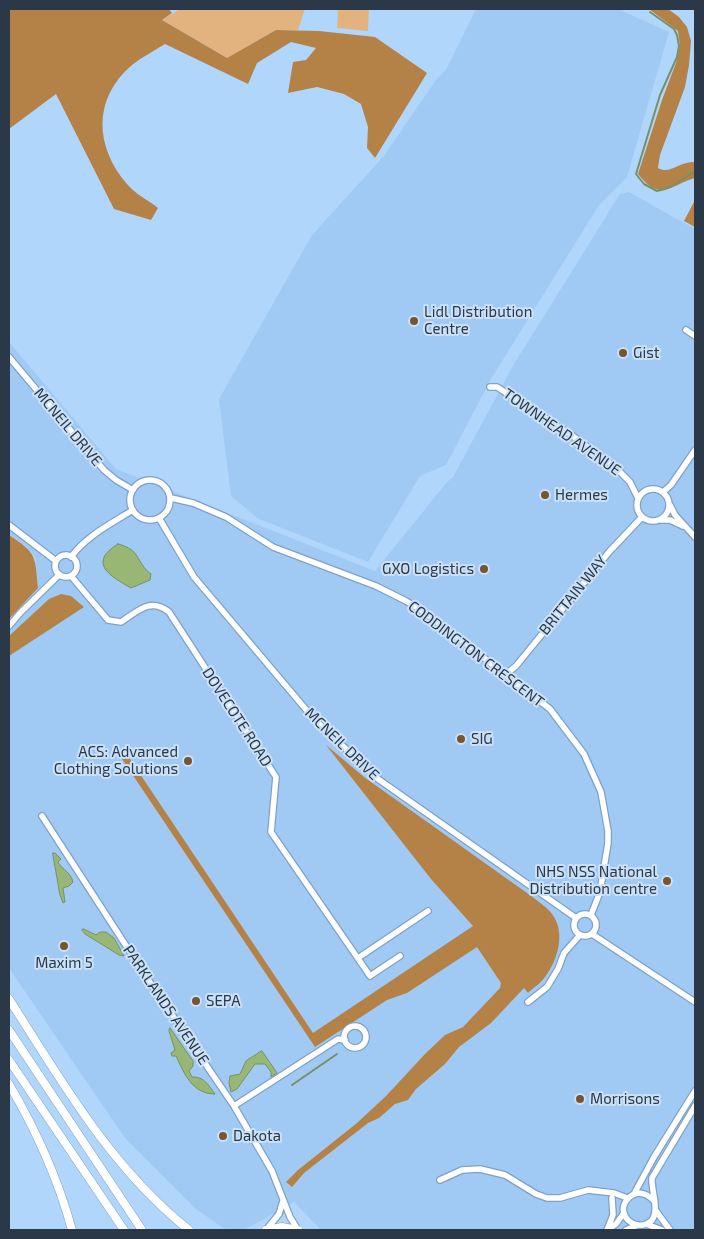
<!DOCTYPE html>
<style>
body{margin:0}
#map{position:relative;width:704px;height:1239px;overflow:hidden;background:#b1d6fb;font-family:"Exo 2",sans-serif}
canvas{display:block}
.frame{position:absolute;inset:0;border:10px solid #2a3847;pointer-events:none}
</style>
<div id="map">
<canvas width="704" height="1239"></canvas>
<div class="frame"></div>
</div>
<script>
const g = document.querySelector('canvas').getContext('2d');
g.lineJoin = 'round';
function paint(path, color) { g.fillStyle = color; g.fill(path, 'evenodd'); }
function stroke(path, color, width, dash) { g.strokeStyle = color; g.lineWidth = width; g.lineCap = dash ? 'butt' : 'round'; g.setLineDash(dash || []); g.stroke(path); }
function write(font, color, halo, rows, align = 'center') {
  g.font = font + ' "Exo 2",sans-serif'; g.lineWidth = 4; g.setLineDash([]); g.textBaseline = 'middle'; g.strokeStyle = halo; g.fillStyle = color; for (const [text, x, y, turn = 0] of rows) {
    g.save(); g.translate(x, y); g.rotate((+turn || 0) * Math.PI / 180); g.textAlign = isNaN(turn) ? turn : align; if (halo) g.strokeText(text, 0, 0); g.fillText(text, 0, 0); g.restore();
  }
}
paint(new Path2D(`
 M476 9H618L669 32 627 177 599 205 491 379 446 465 420 476 368 562 257 518 231 496 219 399 312 235 383 157 436 80 446 70Z
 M629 192 695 229V1230H321L294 1202 244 1230H226L196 1209 125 1138 9 968V619L38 588 35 557 27 547 9 534V342L116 469 375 571 447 482 453 477 514 364 620 194Z`), '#a0caf4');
paint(new Path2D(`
 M180 9H305L298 30H276L227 58 162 20Z
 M338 9H369L368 31 337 28Z`), '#e2b37e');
paint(new Path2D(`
 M9 9H169L172 13 162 20 227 58 276 30 319 31 375 37 427 73 375 158 367 148 368 127 361 104 344 94 317 87 288 93 293 62 306 60 316 48 291 42 257 63 248 84 165 44C154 51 142 57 132 65 92 99 95 147 127 184 135 194 148 200 158 208L151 220 114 209 56 94 9 129Z
 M649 9H668L679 17 687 27 691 41 689 65 685 87 660 155 658 168C670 175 678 162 694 162L695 160V178C669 186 660 202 638 174L662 100 676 63 680 46 678 31Z
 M695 200V227L684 221Z
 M9 535C37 553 35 556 38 588L9 619Z
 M61 594 71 596 84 607 9 656V636L49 599Z
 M326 745 364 777 534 898C540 903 548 908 552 914 566 932 558 960 545 977 541 983 533 988 528 993L524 988 491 1023 459 1047 445 1064 416 1089 408 1100 395 1104 379 1118 368 1123 304 1173 292 1187 286 1182 298 1170 357 1123 386 1096 425 1054 445 1035 463 1027 500 988 501 983 477 947 407 993 387 1000 315 1047 118 753 124 750 313 1033 473 926 431 879Z`), '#b48247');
const water = new Path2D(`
 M118 544C142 550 135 562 151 574L150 580 131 588C110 576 87 563 118 544Z
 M53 853H55L61 859 58 862C63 871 70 871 73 882L69 886 63 888 65 902 63 903 60 895Z
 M84 929 96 935 100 932H106L114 938 124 956 119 955 85 934 82 930Z
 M170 1028 193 1061V1066L189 1071 192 1077C204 1076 209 1086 215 1094 192 1094 184 1073 176 1056H172L171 1053 175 1050 169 1031Z
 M262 1051 277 1073 271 1077V1072L265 1064H255L237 1089 231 1092 229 1083 230 1076 240 1074 246 1061Z`);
paint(water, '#98b774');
stroke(water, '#779166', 1);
stroke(new Path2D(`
 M650 12 674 29 677 35 679 46 677 57 660 95 636 174 644 184 657 191C676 188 679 179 695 172
 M292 1085 337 1054`), '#779166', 2);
const minor = new Path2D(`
 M686 330 695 336
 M9 357 104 470 116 480 133 490
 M490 387H497L570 434 616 468 630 482 638 498
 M130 500a20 20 0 1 1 40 0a20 20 0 1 1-40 0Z
 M637 505a16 16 0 1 1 32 0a16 16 0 1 1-32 0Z
 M663 492 671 485 695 450
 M171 498 193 503 226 517 273 547 376 586 406 601 427 614 550 709 584 754 601 792 608 831V843L600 892 591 915
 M670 505 675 515 695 537
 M159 518 194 577 314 719 378 779 576 918
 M661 520H670L683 526
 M9 525 56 561
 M55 566a11 11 0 1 1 22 0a11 11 0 1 1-22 0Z
 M71 557C86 536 112 523 133 510
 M71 576 108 620 121 622C138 611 150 597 169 612L276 777 271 832 370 976 400 956
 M9 626 21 612 59 575
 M506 674 516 666 609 552 642 517
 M42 816 147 978 234 1106 272 1171 290 1217 298 1230
 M574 925a11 11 0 1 1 22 0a11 11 0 1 1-22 0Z
 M592 934 695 1002
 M358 958 428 911
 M528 1002 547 987 558 969 564 953 580 935
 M344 1037a11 11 0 1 1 22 0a11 11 0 1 1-22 0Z
 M234 1106 338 1039 345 1040
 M440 1180 462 1170 480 1169 505 1175 536 1194 547 1198H560L588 1190 614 1193 627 1198
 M634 1194 654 1157 695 1091
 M653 1200C646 1192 634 1190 627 1200 615 1214 635 1233 650 1222 661 1213 651 1191 652 1178L695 1106
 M656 1211 670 1230
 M646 1224 662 1230
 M266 1230 279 1214 283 1201
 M607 1230 613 1215 612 1198
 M607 1230 616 1224 624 1213
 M626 1230 638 1225`);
const highway = new Path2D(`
 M9 999C62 1082 111 1168 189 1230
 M9 1030 142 1230
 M9 1060 124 1230
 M9 1084C36 1130 58 1179 72 1230
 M266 1230 282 1227 298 1230`);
stroke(minor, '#7ea1c5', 8);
stroke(highway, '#7ea1c5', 9);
stroke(minor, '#fff', 5.5);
stroke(highway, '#fff', 8);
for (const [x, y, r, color] of [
 [414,321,5,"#77552d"],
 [623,353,5,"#77552d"],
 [545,495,5,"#77552d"],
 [484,569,5,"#77552d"],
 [461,739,5,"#77552d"],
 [188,761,5,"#77552d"],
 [667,881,5,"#77552d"],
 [64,946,5,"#77552d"],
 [196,1001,5,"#77552d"],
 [580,1099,5,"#77552d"],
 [223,1136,5,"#77552d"]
]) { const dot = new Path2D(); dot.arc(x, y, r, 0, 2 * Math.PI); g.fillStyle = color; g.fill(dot); stroke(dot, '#cbe1f8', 2); }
write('15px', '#2a3847', '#cbe1f8', [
 ["Lidl Distribution",424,312],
 ["Centre",424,329],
 ["Gist",633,353],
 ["Hermes",555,495],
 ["GXO Logistics",474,569,"right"],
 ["SIG",471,739],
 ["ACS: Advanced",178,752,"right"],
 ["Clothing Solutions",178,769,"right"],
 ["NHS NSS National",657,872,"right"],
 ["Distribution centre",657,889,"right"],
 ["Maxim 5",64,963,"center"],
 ["SEPA",206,1001],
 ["Morrisons",590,1099],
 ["Dakota",233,1136]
], 'left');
write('15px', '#2a3847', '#cbe1f8', [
 ["MCNEIL DRIVE",68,427,50],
 ["TOWNHEAD AVENUE",562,432,35],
 ["BRITTAIN WAY",573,595,-51],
 ["CODDINGTON CRESCENT",476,654,37],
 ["DOVECOTE ROAD",237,717,57],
 ["MCNEIL DRIVE",342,744,44],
 ["PARKLANDS AVENUE",166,1005,56]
]);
</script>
